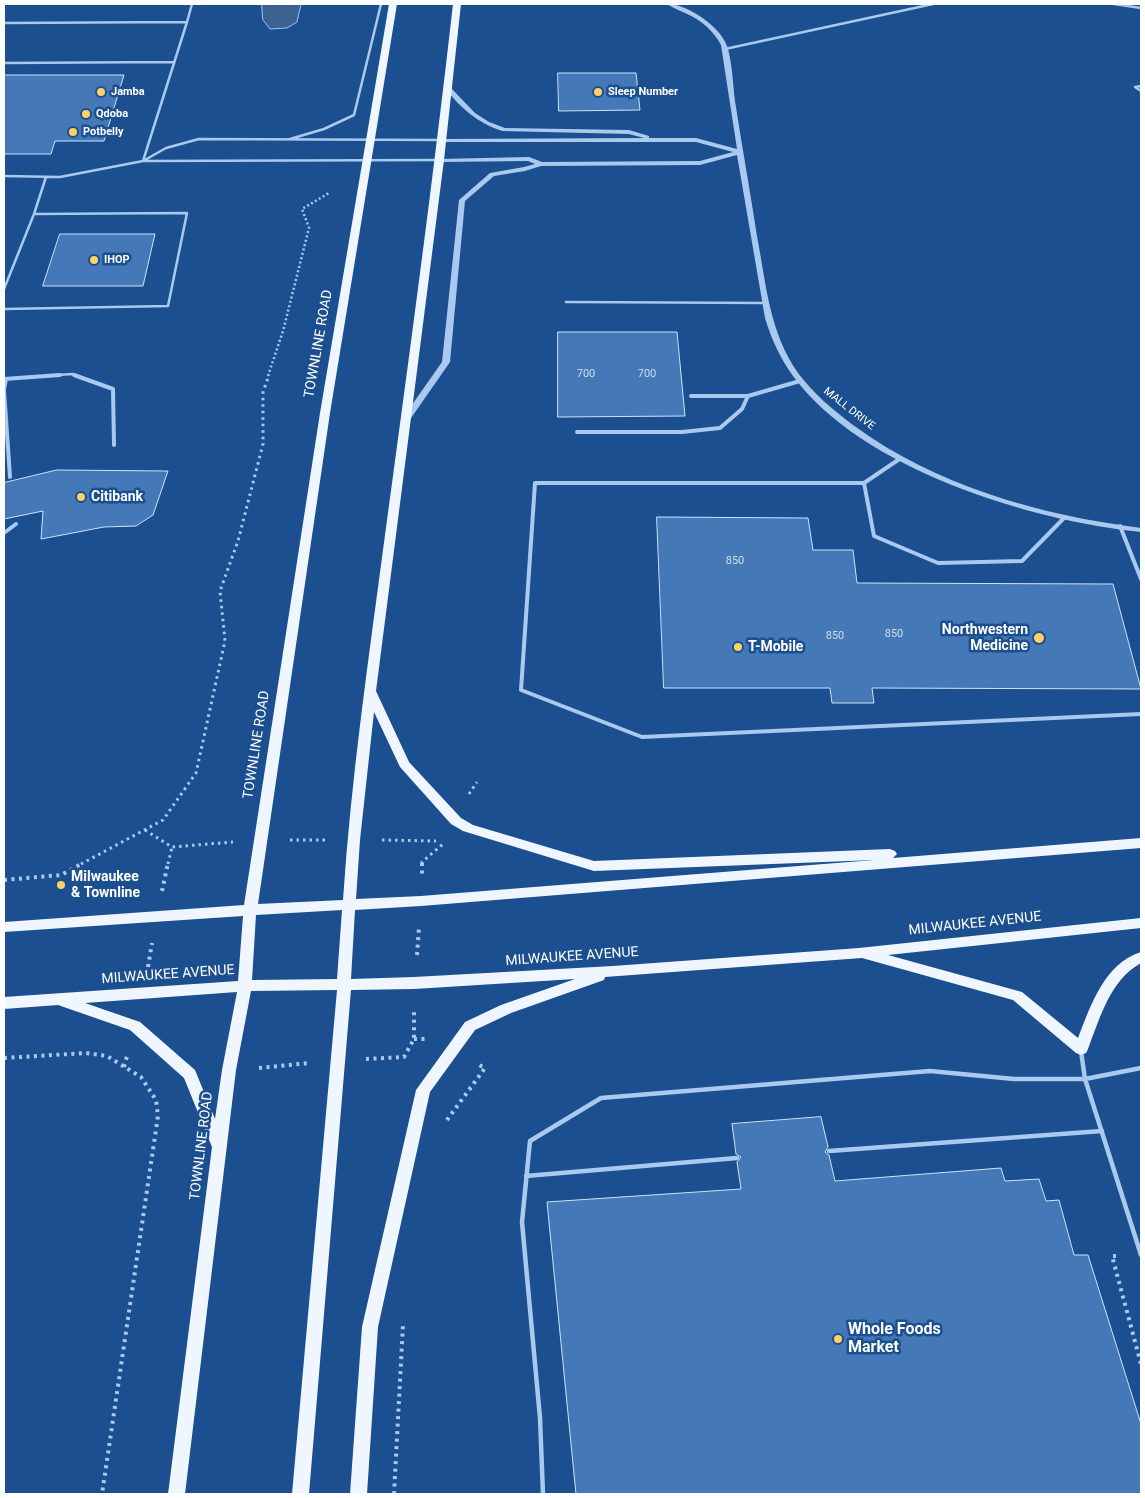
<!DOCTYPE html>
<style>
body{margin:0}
#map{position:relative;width:1145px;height:1498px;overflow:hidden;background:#1b4f8f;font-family:Roboto,sans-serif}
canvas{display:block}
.frame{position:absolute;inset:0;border:5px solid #fff;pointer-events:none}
</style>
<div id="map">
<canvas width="1145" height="1498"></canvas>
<div class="frame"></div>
</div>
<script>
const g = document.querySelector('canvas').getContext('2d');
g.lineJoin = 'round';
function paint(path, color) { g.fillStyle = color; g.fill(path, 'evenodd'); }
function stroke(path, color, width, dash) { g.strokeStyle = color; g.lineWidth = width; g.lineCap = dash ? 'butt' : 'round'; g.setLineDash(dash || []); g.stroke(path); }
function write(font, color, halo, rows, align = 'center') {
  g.font = font + ' Roboto,sans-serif'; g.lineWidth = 5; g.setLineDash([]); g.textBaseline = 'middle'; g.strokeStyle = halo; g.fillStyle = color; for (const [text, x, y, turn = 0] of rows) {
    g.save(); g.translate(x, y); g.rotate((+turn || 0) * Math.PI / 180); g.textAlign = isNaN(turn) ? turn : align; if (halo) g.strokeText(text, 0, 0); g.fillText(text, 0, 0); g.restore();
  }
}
const water = new Path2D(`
 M262 4H301L297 22 287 28 270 29 263 20Z`);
paint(water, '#3c6290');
stroke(water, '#9cc4f0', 1);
const building = new Path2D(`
 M558 73H636L640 110 559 111Z
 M4 75H124L104 141H55L51 154H4Z
 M60 234H155L143 286H43Z
 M558 332H677L685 416 558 417Z
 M57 470 168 471 153 515 136 526 104 527 41 539 43 511 4 519V483Z
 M657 517 808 518 813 550H853L857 583 1113 584 1141 689 872 688 874 703H832L830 688H664Z
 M821 1117 828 1147 825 1152 829 1155 835 1181 1001 1168 1005 1181 1039 1179 1046 1201 1059 1200 1074 1255H1088L1141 1424V1494H576L547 1202 741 1189 737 1162 741 1157 736 1154 732 1124Z`);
paint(building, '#4478b7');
stroke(building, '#cfe3fa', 1);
stroke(new Path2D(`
 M268 376 283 331 309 228 302 209 329 193`), '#a9c9ee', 2.5, [2, 2.5]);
stroke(new Path2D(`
 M469 794 477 782
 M145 830 172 847 233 842
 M290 840H326
 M382 840 436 841
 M81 864 163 820 196 773 225 641 220 591 238 541 263 444V392L269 375
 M168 864 172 847
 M422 864V862L443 844`), '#a9c9ee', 3, [2.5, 4]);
stroke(new Path2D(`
 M422 863V875
 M4 880 61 875 83 863
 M162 891 168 863
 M417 955 419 927
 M148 967 152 943
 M414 1039H427
 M4 1058 86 1053 107 1056 141 1077 156 1100 158 1116 102 1494
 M366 1059 404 1057 414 1039V1009
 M124 1067 127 1056
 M259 1068 310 1063
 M447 1120 485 1068 477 1064
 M1116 1256H1112L1141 1364
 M394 1494 403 1325`), '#a9c9ee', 4, [3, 4.5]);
stroke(new Path2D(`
 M1114 4 1141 8
 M187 22 192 4
 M4 23 187 22 143 161 60 177 4 176
 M725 49 933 4
 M4 63 174 62
 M1141 86 1135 87 1141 91
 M290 139 324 129 354 115 381 4
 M439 160 143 161 166 148 199 139 440 140
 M4 289 34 214 46 177
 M566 302 766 303
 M4 309 168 306 187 213 34 214
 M43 376 72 374 78 376`), '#a9c9ee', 2.5);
stroke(new Path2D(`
 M74 375 113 389 114 445
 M4 379 60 375
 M6 379 4 390 10 477
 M691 396H748
 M577 432H682L720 428 742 409 748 396 800 381
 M901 458 864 483H535L521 690 642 737 1141 714
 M864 483 874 536 938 563 1022 561 1065 517
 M1120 526 1141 579
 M4 533 16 524`), '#a9c9ee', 4);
stroke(new Path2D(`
 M1081 1051 1085 1079 1141 1255
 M829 1151 1102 1131
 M526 1176 737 1158
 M543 1494 540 1418 522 1222 530 1141 601 1098 930 1071 1014 1079H1085L1141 1068`), '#a9c9ee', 4.5);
paint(new Path2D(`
 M667 4C686 3 721 27 727 46 732 60 733 85 735 101 742 146 750 191 757 236 766 283 769 332 798 373 813 393 833 410 853 425 936 486 1040 515 1141 528V532C1031 521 861 469 793 376 780 358 771 338 765 318L737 155 700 165 541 166 525 171 494 176 465 201 450 362 409 421H403L402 419 442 362 459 200 490 173 524 167 535 164 528 161 440 162 438 161V159L529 157 542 162 700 161 733 152 696 142H443L440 140 441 139 644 138 629 134 502 131C478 123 460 108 445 88L450 87 475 113 489 122 505 128 629 130 649 136V138H696L737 149 721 45C713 30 701 20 685 13 679 10 673 8 667 4Z`), '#a9c9ee');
paint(new Path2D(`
 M389 4H397L330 413 258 904 343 900C351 778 369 656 385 535 409 358 433 181 453 4H461L444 160 376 691 409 762 461 818 473 825 594 861 890 849 895 851 897 854 893 858 1141 838V848L421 906 355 910 351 979 414 977 613 966 859 948 1141 918V928L888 955 1022 992 1078 1038C1091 1005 1104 964 1141 952V963C1110 980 1100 1018 1088 1049L1086 1053 1081 1055 1076 1053 1013 1000 862 958 605 977 604 980 511 1013 475 1030 430 1092 378 1327 367 1494H350L362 1327 416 1090 465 1022 501 1005 575 979 414 989 351 990 309 1494H292L337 990 251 991 236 1070 185 1494H168L212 1147 184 1078 130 1030 58 1005 4 1009V997L238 981 243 916 4 932V922L244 905 320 413ZM374 712 400 767 451 824 463 831 594 871 874 860 421 896 356 899 360 840ZM342 910 337 979 252 980 256 915ZM237 992 222 1070 215 1119 195 1070 140 1022 85 1003Z`), '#f0f6ff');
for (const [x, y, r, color] of [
 [101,92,5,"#ffd166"],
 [598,92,5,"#ffd166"],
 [86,114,5,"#ffd166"],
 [73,132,5,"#ffd166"],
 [94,260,5,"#ffd166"],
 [81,497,5,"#ffd166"],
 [1039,638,6,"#ffd166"],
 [738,647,5,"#ffd166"],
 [61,885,5,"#ffd166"],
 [838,1339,5,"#ffd166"]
]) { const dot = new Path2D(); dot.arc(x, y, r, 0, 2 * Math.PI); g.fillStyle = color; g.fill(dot); stroke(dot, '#1b4f8f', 2); }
write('bold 11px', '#fff', '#1b4f8f', [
 ["Jamba",111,92],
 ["Sleep Number",608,92],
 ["Qdoba",96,114],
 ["Potbelly",83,132],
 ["IHOP",104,260]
], 'left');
write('11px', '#d0dded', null, [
 ["700",586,374],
 ["700",647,374],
 ["850",735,561],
 ["850",894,634],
 ["850",835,636]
]);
write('11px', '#fff', '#1b4f8f', [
 ["MALL DRIVE",849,409,38]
]);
write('14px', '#fff', '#1b4f8f', [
 ["TOWNLINE ROAD",319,344,-80],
 ["TOWNLINE ROAD",257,745,-81],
 ["MILWAUKEE AVENUE",975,924,-6],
 ["MILWAUKEE AVENUE",572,957,-4],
 ["MILWAUKEE AVENUE",168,975,-4],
 ["TOWNLINE ROAD",202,1146,-83]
]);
write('bold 14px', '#fff', '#1b4f8f', [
 ["Citibank",91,497],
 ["Northwestern",1028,630,"right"],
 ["Medicine",1028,646,"right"],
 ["T-Mobile",748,647],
 ["Milwaukee",71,877],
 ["& Townline",71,893]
], 'left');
write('bold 16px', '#fff', '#1b4f8f', [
 ["Whole Foods",848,1330],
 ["Market",848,1348]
], 'left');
</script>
